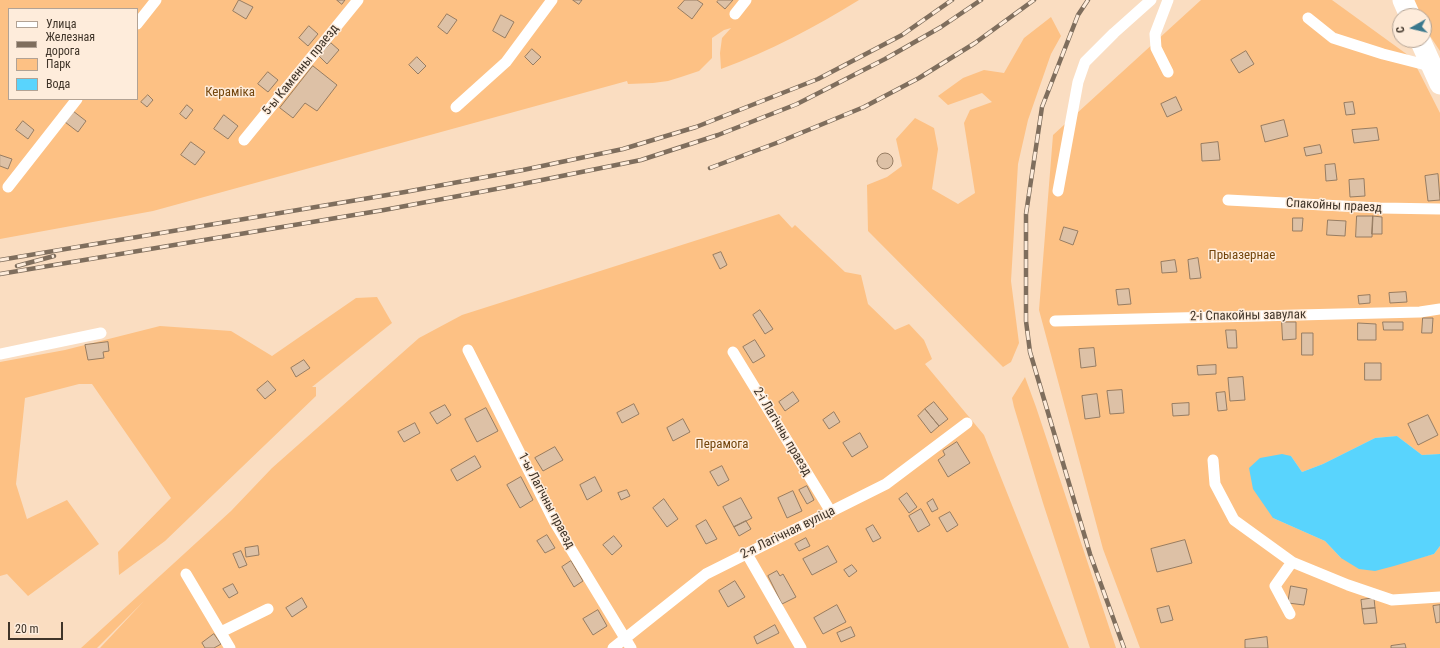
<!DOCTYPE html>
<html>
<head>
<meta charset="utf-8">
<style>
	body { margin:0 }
	#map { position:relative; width:1440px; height:648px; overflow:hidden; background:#faddc1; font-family:"Roboto Condensed",sans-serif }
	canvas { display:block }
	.legend { position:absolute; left:8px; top:8px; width:130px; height:92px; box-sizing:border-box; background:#feecdb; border:1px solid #b2a294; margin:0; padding:5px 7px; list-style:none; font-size:12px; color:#3f3429 }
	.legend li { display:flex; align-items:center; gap:8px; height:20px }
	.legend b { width:20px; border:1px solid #b2a294 }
	.north { position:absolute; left:1392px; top:8px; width:40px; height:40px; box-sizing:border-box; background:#feecdb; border:1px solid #b2a294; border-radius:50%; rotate:262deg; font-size:11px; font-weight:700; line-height:16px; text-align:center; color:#3f3429 }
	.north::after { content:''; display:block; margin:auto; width:14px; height:18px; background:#3a788d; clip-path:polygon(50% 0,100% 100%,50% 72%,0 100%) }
	.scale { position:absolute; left:8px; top:622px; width:55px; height:18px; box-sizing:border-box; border:2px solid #3f3429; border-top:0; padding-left:5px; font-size:12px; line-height:14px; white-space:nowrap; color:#3f3429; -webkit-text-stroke:3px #feecdb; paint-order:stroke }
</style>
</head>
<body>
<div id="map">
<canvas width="1440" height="648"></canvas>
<ul class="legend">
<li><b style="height:5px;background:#fff"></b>Улица</li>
<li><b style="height:5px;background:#7f6e5d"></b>Железная дорога</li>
<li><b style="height:11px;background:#fdc184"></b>Парк</li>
<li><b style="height:11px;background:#59d4fd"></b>Вода</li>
</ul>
<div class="north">С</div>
<div class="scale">20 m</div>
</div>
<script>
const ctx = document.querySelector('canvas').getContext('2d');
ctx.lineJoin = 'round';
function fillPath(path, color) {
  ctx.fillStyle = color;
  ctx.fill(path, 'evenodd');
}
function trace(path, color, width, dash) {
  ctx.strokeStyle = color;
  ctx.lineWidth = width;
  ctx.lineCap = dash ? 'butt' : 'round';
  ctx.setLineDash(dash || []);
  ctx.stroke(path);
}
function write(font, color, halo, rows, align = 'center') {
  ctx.font = font + ' "Roboto Condensed",sans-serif';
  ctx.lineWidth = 3;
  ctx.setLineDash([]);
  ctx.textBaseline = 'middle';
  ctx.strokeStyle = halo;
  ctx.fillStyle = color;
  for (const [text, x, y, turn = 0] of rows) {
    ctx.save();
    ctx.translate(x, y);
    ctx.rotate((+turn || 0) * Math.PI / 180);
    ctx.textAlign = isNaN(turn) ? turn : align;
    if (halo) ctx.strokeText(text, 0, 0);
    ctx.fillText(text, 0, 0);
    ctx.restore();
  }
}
fillPath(new Path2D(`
	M0 0H859C815 27 770 51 721 69L720 53 722 38 731 28 724 30 712 38V58L699 71 681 77 668 81 653 83 628 84 627 81 153 211 0 239ZM9 9H137V99H9Z
	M1201 0H1332L1412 58 1440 113V454L1422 455 1397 436 1375 438 1323 464 1302 472 1291 456 1273 518 1325 541 1341 558 1415 559 1434 554 1440 546V648H1140L1103 549 1039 310 1053 135Z
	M1407 0H1440V51L1424 27V16H1417Z
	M1051 17 1061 36 1051 54 1028 120 1018 164 1011 281 1019 343 1011 362 1003 367 868 231 867 185 887 177 902 166 896 139 915 118 934 128 938 149 932 189 958 204 975 193 964 123 970 110 992 102 982 93 948 105 938 96 963 78 984 70 1004 73 1024 38Z
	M779 214 792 228 795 225 845 272 861 275 868 304 895 330 909 324 924 340 932 359 925 364 984 435 1069 648H100L144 601 97 648H81L231 511 272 468 419 338 462 315Z
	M377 297 392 323 312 387H316V396L165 541 119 575 118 552 171 498 92 384H79L25 398 16 484 27 519 67 500 99 544 28 596 7 574 0 576V362L65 350 160 326 231 331 272 356 356 298Z
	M1025 377 1036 407 1116 648H1090L1043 503 1014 407 1012 398Z`), '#fdc184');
fillPath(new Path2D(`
	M1397 436 1422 455 1440 454V546L1434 554 1394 566 1375 571 1359 569 1341 558 1325 541 1273 518 1253 489 1249 468 1260 458 1282 454 1291 456 1302 472 1323 464 1375 438Z`), '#59d4fd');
const building = new Path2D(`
	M239 0 253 7 246 19 233 11Z
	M337 0H345L342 4Z
	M573 0H582L579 4Z
	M685 0H697L703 4 692 19 678 8Z
	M719 0H733L725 9 717 2Z
	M447 14 457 20 447 34 438 27Z
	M501 15 514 22 505 38 493 31Z
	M309 26 318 34 308 46 299 38Z
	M331 43 339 50 327 64 319 56Z
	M532 49 541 57 533 65 525 57Z
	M1246 51 1254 64 1239 73 1231 60Z
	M417 57 426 66 418 74 409 65Z
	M313 66 337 85 317 111 305 103 293 118 280 108Z
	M268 72 278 80 268 92 258 84Z
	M148 95 153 100 147 107 141 102Z
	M1176 97 1182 110 1167 117 1161 104Z
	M1353 102 1355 114 1346 115 1344 103Z
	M187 105 193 110 186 119 180 114Z
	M73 111 86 121 78 132 65 122Z
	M224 115 238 126 228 139 214 129Z
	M1284 120 1288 136 1265 142 1261 126Z
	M23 121 34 130 28 139 16 130Z
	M1377 128 1379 140 1354 143 1352 130Z
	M191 142 205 152 195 165 181 155Z
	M1218 142 1220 160 1202 161 1201 144Z
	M1320 145 1322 153 1306 156 1304 148Z
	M877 161a8 8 0 1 1 16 0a8 8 0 1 1-16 0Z
	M0 155 12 159 8 169 0 166Z
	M1335 164 1337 180 1326 181 1325 165Z
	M1438 174 1440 200 1428 201 1425 176Z
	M1364 179 1365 196 1350 197 1349 180Z
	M1357 216H1373L1372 237H1356Z
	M1373 216 1382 217V234H1372Z
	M1293 218H1303L1302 231H1293Z
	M1328 220 1346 221 1345 236 1327 235Z
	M1064 227 1078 231 1073 245 1060 240Z
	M721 252 727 265 720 269 713 255Z
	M1198 258 1201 278 1190 279 1188 260Z
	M1175 260 1177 272 1162 273 1161 262Z
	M1129 289 1131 304 1118 305 1116 290Z
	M1406 292 1407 302 1390 303 1389 293Z
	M1370 295V303L1359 304 1358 296Z
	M760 310 773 329 765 334 753 315Z
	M1423 318H1433L1432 333H1422Z
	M1282 322H1296V339L1283 340Z
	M1383 322H1403V330H1384Z
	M1358 323 1376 324V340H1358Z
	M1226 330H1236L1237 348H1228Z
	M1302 333H1313V355H1302Z
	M755 340 765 356 753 363 743 347Z
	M108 342 109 351 103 352 104 358 88 360 85 345Z
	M1094 348 1096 366 1081 368 1079 349Z
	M304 360 310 368 296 377 291 368Z
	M1365 363H1381V380H1365Z
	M1216 365V374L1198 375 1197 366Z
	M1243 377 1245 400 1230 401 1228 378Z
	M268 381 276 390 265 399 257 390Z
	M1122 390 1124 413 1110 414 1107 391Z
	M793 392 799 401 785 411 779 402Z
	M1225 392 1227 410 1218 411 1216 393Z
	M1097 394 1100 417 1085 419 1082 396Z
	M934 402 948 419 939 426 925 409Z
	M1189 403V415L1173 416 1172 404Z
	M634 404 639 414 622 423 617 413Z
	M445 405 451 415 437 424 430 413Z
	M486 408 498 431 477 442 465 419Z
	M925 409 939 426 931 433 918 416Z
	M834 412 840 422 829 429 823 420Z
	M1428 415 1438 435 1418 445 1408 424Z
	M683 419 690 432 673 441 667 428Z
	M415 423 420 433 404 442 398 432Z
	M860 433 868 447 852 457 843 443Z
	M957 442 970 463 948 477 938 460 945 455 943 451Z
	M555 447 563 460 543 471 535 458Z
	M475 456 481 467 457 481 451 470Z
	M722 466 729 480 718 486 710 472Z
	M521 477 533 500 520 508 507 485Z
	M595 477 602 491 587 500 580 485Z
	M807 486 814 500 807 504 799 490Z
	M627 490 630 496 621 500 618 493Z
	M793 491 802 511 787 518 778 498Z
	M907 493 917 507 909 513 899 499Z
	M741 498 752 518 734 527 723 507Z
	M664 499 678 519 667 527 653 508Z
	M933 499 938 509 932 512 927 503Z
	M921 509 930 525 918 532 909 516Z
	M950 512 958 525 947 532 939 518Z
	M706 520 717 539 706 544 696 526Z
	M746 521 751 529 739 536 734 527Z
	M873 525 881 538 873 542 866 529Z
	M547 535 555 548 545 553 537 541Z
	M614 536 622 546 612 555 603 545Z
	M806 538 810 546 799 551 795 544Z
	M1185 540 1192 563 1157 572 1151 549Z
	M258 546 259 555 246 557 245 548Z
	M828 546 837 562 812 575 803 559Z
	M241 551 247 565 239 568 233 554Z
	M571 561 583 581 574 587 562 567Z
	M852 565 857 571 849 577 844 570Z
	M777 571 780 576 783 574 796 597 782 604 768 576Z
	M735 581 745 597 728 607 719 591Z
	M233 584 238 593 229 598 223 589Z
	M1291 586 1307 589 1304 605 1288 603Z
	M302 598 307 607 292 617 286 608Z
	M1374 598 1375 608 1362 609 1361 600Z
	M837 605 846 622 823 634 814 618Z
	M1440 605V622L1436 623 1433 606Z
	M1169 606 1173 620 1161 623 1157 609Z
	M1375 608 1377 623 1364 624 1362 609Z
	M598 610 607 626 593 635 583 619Z
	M775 625 779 633 757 644 754 637Z
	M851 627 855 636 841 642 837 633Z
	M214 634 221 644 214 648H205L202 643Z
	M1267 637 1268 648H1245V640Z
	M1405 644 1406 648H1391V646Z`);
fillPath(building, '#ddc1a6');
trace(building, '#977d63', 1);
trace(new Path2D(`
	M735 14 746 0
	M1308 18 1333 38 1383 54 1434 67
	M137 24 156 0
	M1168 72 1156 48 1155 34 1168 0
	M456 107 506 62 552 0
	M244 140 358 0
	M8 187 77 99
	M1058 191 1078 82 1085 62 1114 33 1151 0
	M1228 200 1380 208 1440 209
	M1055 321 1420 312 1440 309
	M468 350 555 523 631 648
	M733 352 831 512
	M0 354 101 333
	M1213 460 1215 484 1234 520 1292 562 1348 585 1392 600 1440 597
	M747 554 801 648
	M186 574 230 648
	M1290 614 1275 586 1292 562
	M221 632 268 609
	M613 648 706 574 886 484 967 423`), '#fff', 11);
trace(new Path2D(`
	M1403 0 1410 16
	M1420 40 1440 84`), '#fff', 21);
const rail = new Path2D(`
	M1088 0 1078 15 1042 107 1026 214V321L1030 352 1090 554 1124 648
	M710 168 779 142 864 107 919 78 975 43 1034 0
	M0 260 405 192 523 170 623 149 696 127 818 79 902 35 952 0
	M17 266 54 256
	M0 274 384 210 512 186 641 160 718 135 797 104 885 59 941 27 981 0`);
trace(rail, '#7f6e5d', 4.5);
trace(rail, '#feecdb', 3, [9]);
write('13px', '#3f3429', '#feecdb', [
	["5-ы Каменны праезд",301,70,-51],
	["Спакойны праезд",1334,206,3],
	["2-і Спакойны завулак",1248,316,-1],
	["2-і Лагічны праезд",782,432,59],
	["1-ы Лагічны праезд",546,501,62],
	["2-я Лагічная вуліца",788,533,-26]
]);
write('13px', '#74460d', '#feecdb', [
	["Кераміка",230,93],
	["Прыазернае",1242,256],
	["Перамога",722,445]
]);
</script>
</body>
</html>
